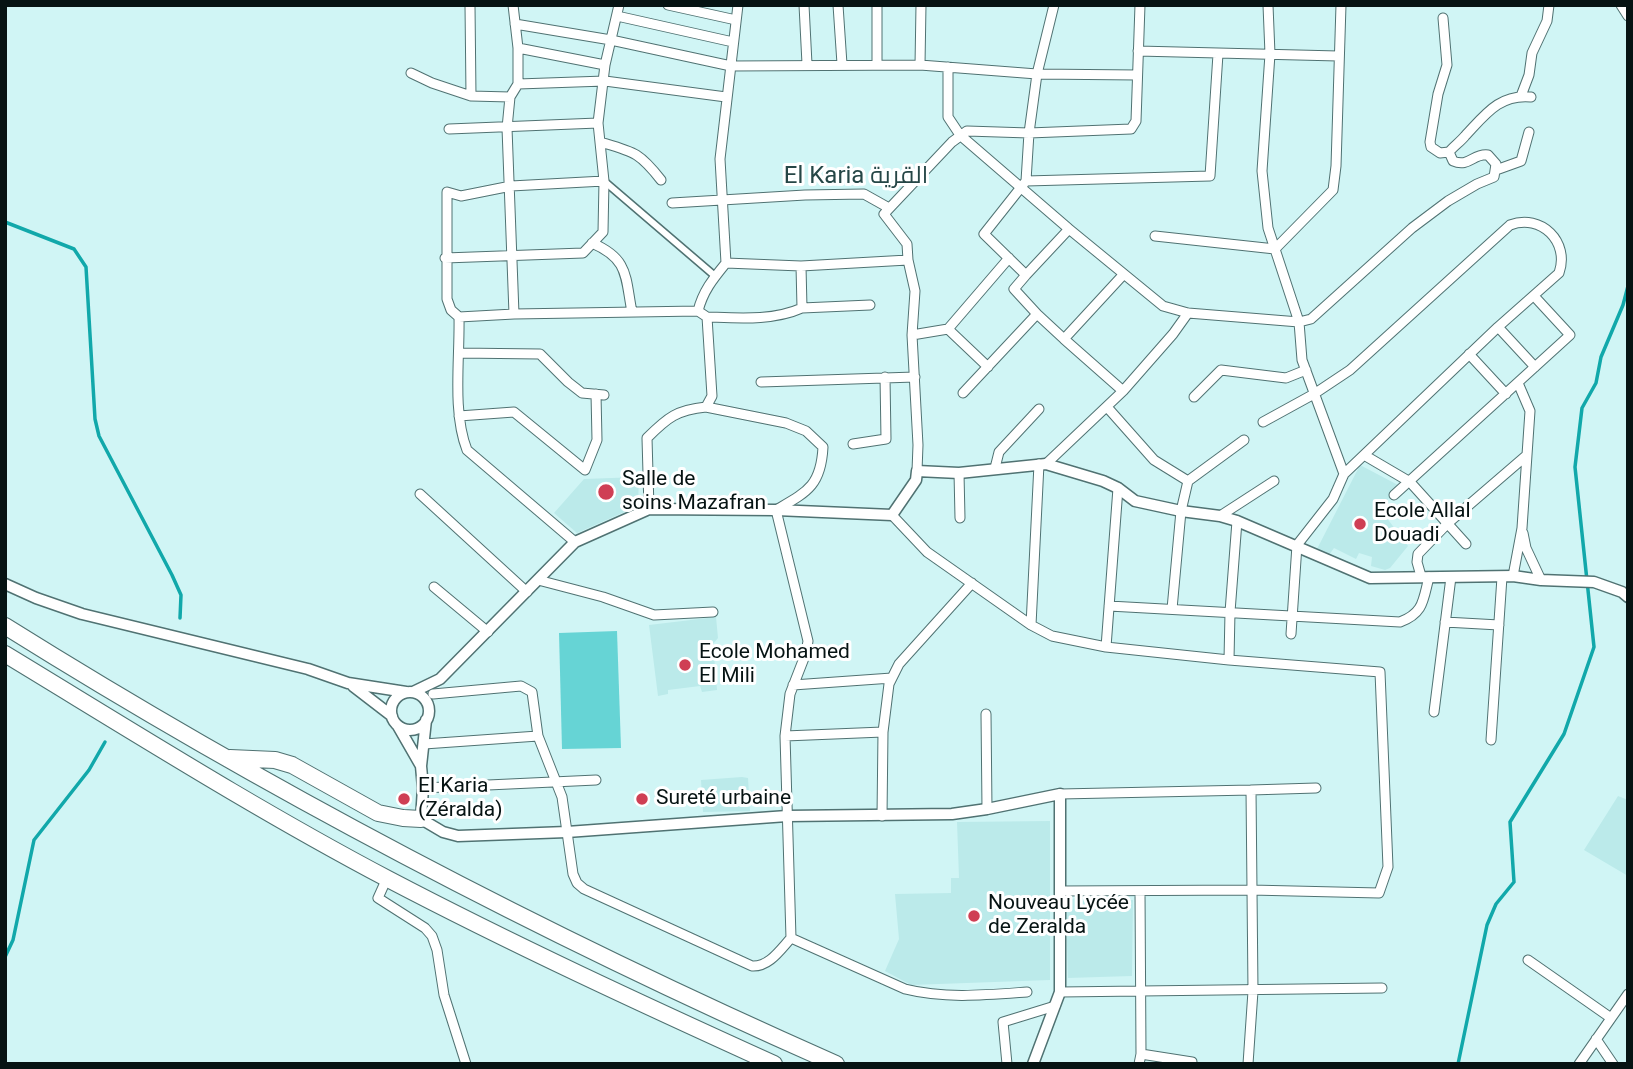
<!DOCTYPE html>
<html>
<head>
<meta charset="utf-8">
<style>
	body { margin:0 }
	#map { position:relative; width:1633px; height:1069px; overflow:hidden; background:#d0f5f5; font-family:Roboto,sans-serif }
	canvas { display:block }
	.frame { position:absolute; inset:0; border:7px solid #061313; pointer-events:none }
</style>
</head>
<body>
<div id="map">
<canvas width="1633" height="1069"></canvas>
<div class="frame"></div>
</div>
<script>
const ctx = document.querySelector('canvas').getContext('2d');
ctx.lineJoin = 'round';
function fillPath(path, color) {
  ctx.fillStyle = color;
  ctx.fill(path, 'evenodd');
}
function trace(path, color, width, dash) {
  ctx.strokeStyle = color;
  ctx.lineWidth = width;
  ctx.lineCap = dash ? 'butt' : 'round';
  ctx.setLineDash(dash || []);
  ctx.stroke(path);
}
function write(font, color, halo, rows, align = 'center') {
  ctx.font = font + ' Roboto,Cairo,sans-serif';
  ctx.lineWidth = 6;
  ctx.setLineDash([]);
  ctx.textBaseline = 'middle';
  ctx.strokeStyle = halo;
  ctx.fillStyle = color;
  for (const [text, x, y, turn = 0] of rows) {
    ctx.save();
    ctx.translate(x, y);
    ctx.rotate((+turn || 0) * Math.PI / 180);
    ctx.textAlign = isNaN(turn) ? turn : align;
    if (halo) ctx.strokeText(text, 0, 0);
    ctx.fillText(text, 0, 0);
    ctx.restore();
  }
}
fillPath(new Path2D(`
	M1360 465 1398 485 1386 502 1383 513 1408 546 1390 568 1385 570 1371 566 1372 557 1359 553 1356 559 1334 548 1329 555 1317 549Z
	M639 477 638 506 577 533 554 513 584 479Z
	M716 617 718 638 713 644 717 690 702 692 700 686 668 690V694L658 696 649 625Z
	M742 777 748 778 750 811 703 812 701 780Z
	M1618 796 1628 800V876L1584 850Z
	M1050 821V980L911 985 885 971 899 939 895 894 951 893V878H959L957 822Z
	M1075 898 1133 900 1132 976 1068 978 1066 905 1070 900Z`), '#bbeaea');
fillPath(new Path2D(`
	M617 631 621 748 562 749 559 633Z`), '#66d4d5');
trace(new Path2D(`
	M5 222 74 249 86 267 95 419 99 436 172 575 181 595 180 618
	M5 957 13 940 34 840 89 770 105 742
	M1458 1064 1487 925 1496 904 1514 882 1510 822 1564 734 1594 647 1575 467 1582 408 1596 383 1601 357 1623 305 1628 286`), '#11a8aa', 3.5);
const pedestrian = new Path2D(`
	M604 181 715 276`);
const minor = new Path2D(`
	M470 5 471 96 510 97
	M513 5 518 48V84L510 97 507 128 514 314 698 311
	M668 5 736 20
	M804 5 807 64
	M838 5 842 64
	M1054 5 1037 74 1137 75
	M1268 5 1270 54 1262 171 1268 228 1299 322 1302 360 1344 474 1333 499 1297 545 1291 634
	M1621 5 1628 16
	M617 16 733 42
	M1443 18 1447 65 1438 94 1430 142 1431 147 1440 153 1449 152
	M515 24 611 40 731 66 920 65 1037 74 1029 133 1026 181 984 234 1026 275 1069 229
	M518 48 605 65
	M1138 51 1338 56
	M877 64V5
	M920 65 921 5
	M948 67V117L960 135 1069 229 1163 306 1188 313 1299 322 1311 319 1412 228 1448 201 1477 184 1494 177 1496 164 1488 155C1473 153 1469 168 1453 161L1449 152C1454 146 1460 142 1465 136 1485 115 1499 94 1531 97
	M411 73 432 83 471 96
	M518 84 605 81 726 97
	M1521 96 1529 75 1532 53 1547 21 1549 5
	M449 129 598 123
	M600 142C634 152 639 152 661 180
	M1496 170 1521 161 1529 132
	M1026 181 1210 176 1218 54
	M672 203 805 195 864 194 889 208
	M1155 236 1275 249 1333 190 1336 166 1341 5
	M592 243C629 259 625 276 632 312
	M445 258 583 253 603 232 604 181 598 123 605 65 619 5
	M726 263 801 266 908 260
	M801 266 802 308 870 305
	M1026 275 1014 289 1037 314 1064 339
	M514 314 459 317C460 358 452 412 467 450L575 542
	M459 317 451 310 447 299V192L461 196 511 186 604 181
	M707 317C738 318 773 321 802 308
	M1498 327 1535 367
	M948 329 1009 258
	M912 335 948 329 988 367
	M459 353 540 354 568 382 582 393 604 395
	M1469 354 1506 394
	M761 382 915 377
	M1123 391 1064 339 1123 275
	M963 393 1037 314
	M1194 397 1221 370 1286 378 1306 370
	M706 407 786 423 806 431 823 447C821 486 807 492 776 510L808 641 806 653 790 694 785 736 883 732
	M1107 407 1154 460 1188 481 1181 511 1172 609
	M459 416 514 412 585 470 597 440 596 394
	M1263 422 1314 394 1350 370 1510 225C1541 213 1570 242 1559 273L1498 327 1344 474
	M853 444 886 439 885 377
	M1364 455 1410 482 1466 544
	M1046 464 1123 391 1173 334 1188 313
	M995 468 999 452 1039 409
	M917 471 918 445 912 335 915 291 908 260 907 244 884 214 952 142 967 131 1029 133 1131 129 1136 121 1140 5
	M959 473 960 518
	M1188 481 1244 440
	M420 494 527 592
	M1394 495 1570 335 1534 296
	M649 509 647 438C668 417 677 410 706 407L712 396 707 317 698 311C703 291 713 279 726 263L720 159 738 5
	M892 515 927 552 1031 625 1052 636 1106 647 1229 660 1380 672 1388 867 1379 893 1251 890 1060 891
	M1220 516 1274 481
	M1523 533 1526 548 1541 580
	M1421 576 1417 562 1418 554 1448 523 1527 455
	M1513 576 1522 528 1530 411 1518 383
	M538 580 603 597 654 615 713 612
	M434 587 488 632
	M1109 606 1400 622C1424 613 1423 600 1429 577
	M1445 622 1499 625
	M1031 625 1039 464
	M1106 647 1118 488
	M1229 660 1230 612 1237 521
	M793 685 892 678
	M433 694 521 686 532 692 538 736 562 797 573 874 577 883 584 889 752 966C769 967 780 950 791 938L905 989C945 999 986 995 1027 992
	M1434 712 1451 577
	M986 714 987 809
	M785 736 791 938
	M1491 740 1502 577
	M424 744 538 736
	M423 788 596 780
	M1251 790 1316 788
	M1060 794 1251 790 1253 991 1248 1064
	M882 816 883 732 889 684 899 664 972 583
	M387 878 378 898 425 928 432 936 437 950 444 995 466 1064
	M1140 891 1141 1054
	M1528 960 1611 1018
	M1060 992 1382 988
	M1596 1039 1613 1064
	M1007 1064 1003 1022 1055 1006
	M1139 1064 1141 1054 1192 1062V1064
	M1579 1064 1628 994`);
const tertiary = new Path2D(`
	M5 584 36 598 82 614 308 669 348 683 406 692
	M353 686 392 716
	M413 692 440 679 575 542 649 509 776 510 892 515 916 480 917 471 959 473 1046 464 1103 481 1118 488 1135 501 1181 511 1220 516 1237 521 1370 578 1513 576 1541 580 1594 582 1622 592 1628 597
	M391 711a19 19 0 1 1 38 0a19 19 0 1 1-38 0Z
	M426 720 421 766 423 788 421 819 443 832 458 836 567 832 787 816 952 814 987 809 1060 794V992L1033 1064
	M398 726 421 766`);
const motorway = new Path2D(`
	M5 626C272 793 548 937 836 1064
	M5 654C132 731 257 810 388 879 514 945 644 1005 774 1064
	M230 758 275 760 292 765 378 813 403 818 421 819`);
trace(pedestrian, '#507272', 9);
trace(minor, '#507272', 11);
trace(tertiary, '#507272', 13);
trace(motorway, '#507272', 18);
trace(pedestrian, '#fff', 6);
trace(minor, '#fff', 9);
trace(tertiary, '#fff', 10);
trace(motorway, '#fff', 16);
for (const [x, y, r, color] of [
	[606,492,9,"#cf3f54"],
	[1360,524,7,"#cf3f54"],
	[685,665,7,"#cf3f54"],
	[404,799,7,"#cf3f54"],
	[642,799,7,"#cf3f54"],
	[974,916,7,"#cf3f54"]
]) {
  const dot = new Path2D();
  dot.arc(x, y, r, 0, 2 * Math.PI);
  ctx.fillStyle = color;
  ctx.fill(dot);
  trace(dot, '#fff', 2.5);
}
write('21px', '#061313', '#fff', [
	["Salle de",622,480],
	["soins Mazafran",622,504],
	["Ecole Allal",1374,512],
	["Douadi",1374,536],
	["Ecole Mohamed",699,653],
	["El Mili",699,677],
	["El Karia",418,787],
	["(Zéralda)",418,811],
	["Sureté urbaine",656,799],
	["Nouveau Lycée",988,904],
	["de Zeralda",988,928]
], 'left');
write('24px', '#254646', '#fff', [
	["El Karia القرية",856,177]
]);
</script>
</body>
</html>
